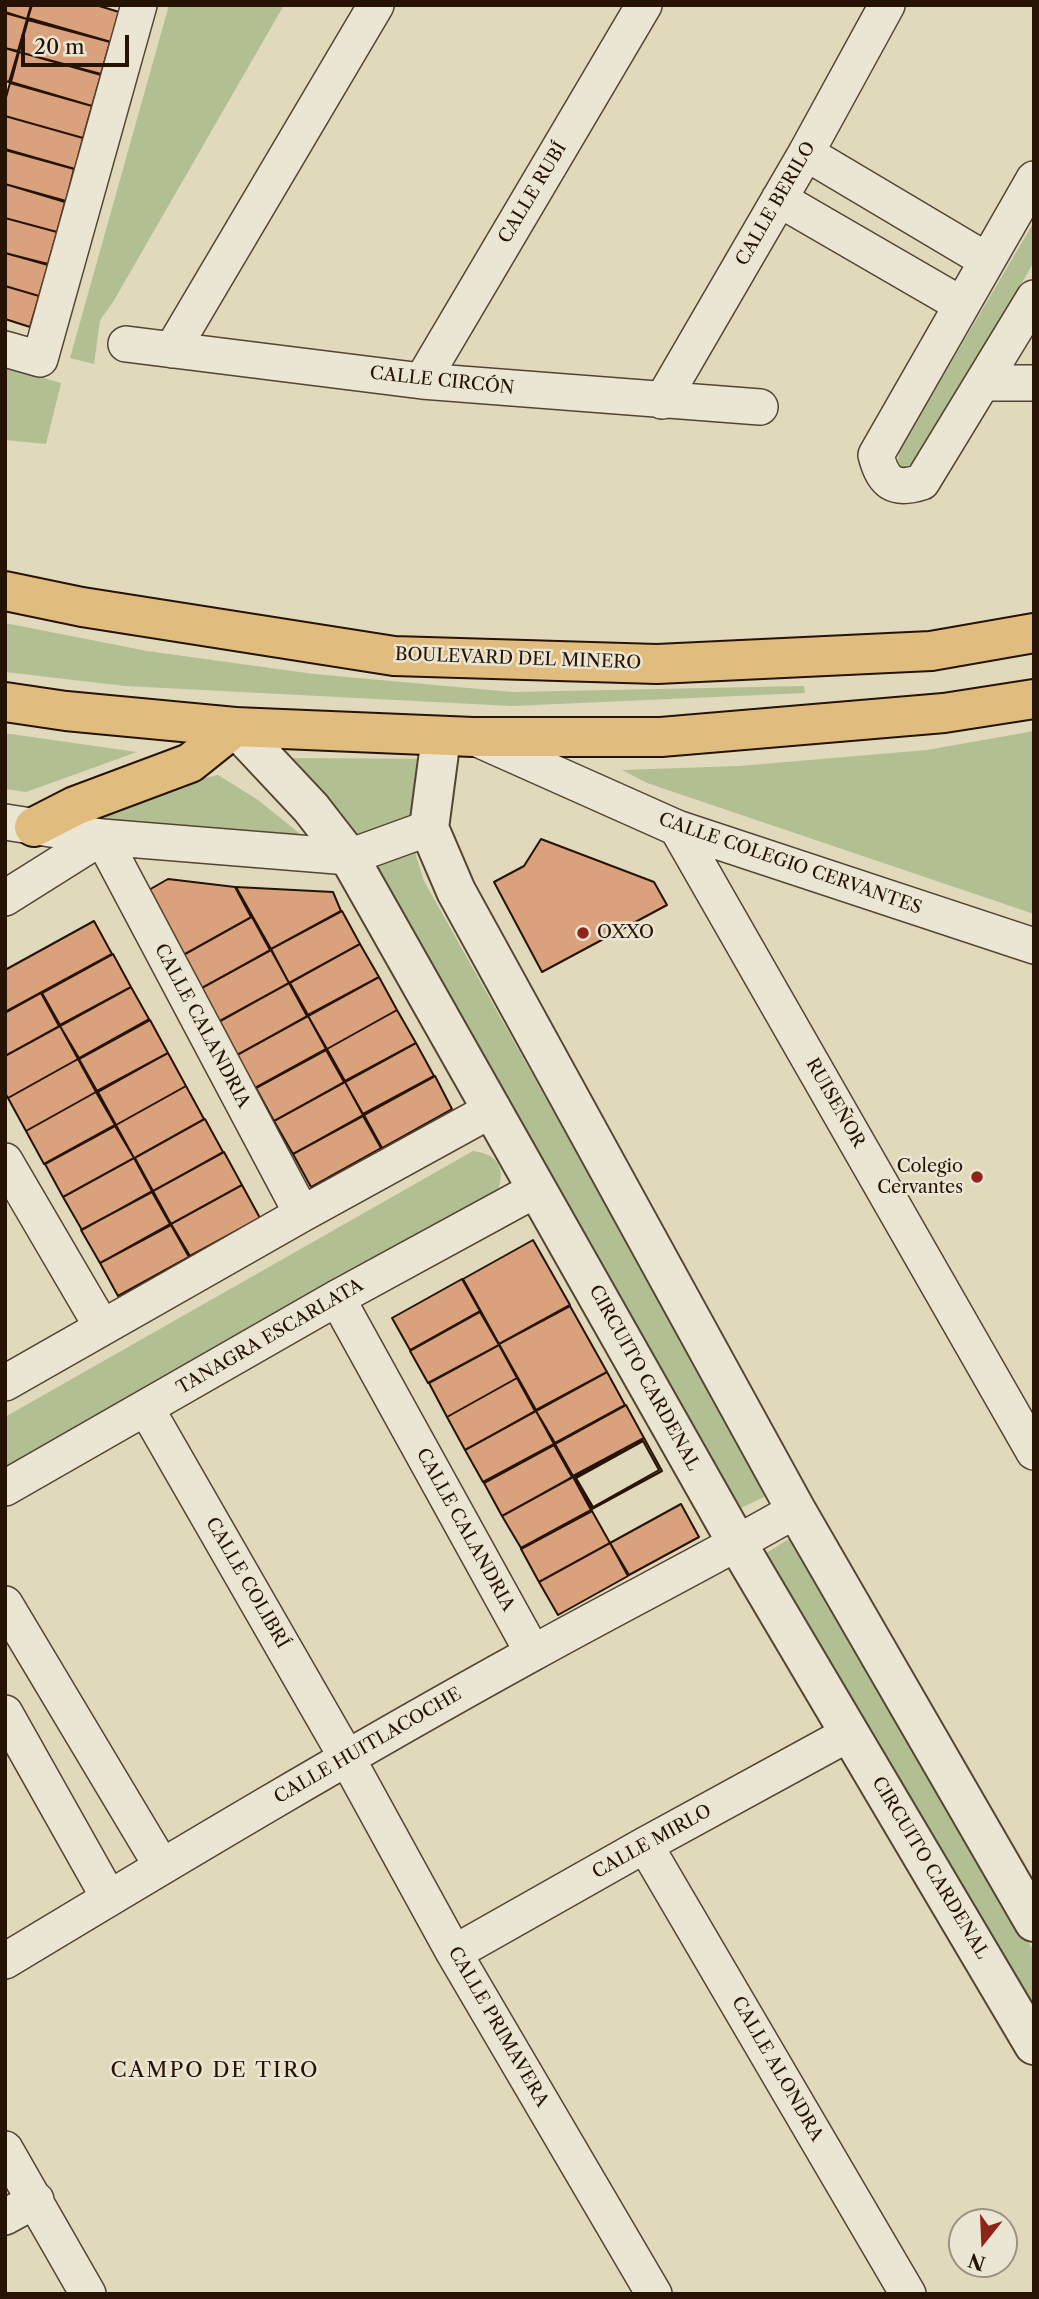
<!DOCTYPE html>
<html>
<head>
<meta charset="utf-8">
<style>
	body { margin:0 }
	#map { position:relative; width:1039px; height:2299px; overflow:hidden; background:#e0d9bc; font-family:"Libre Caslon Text",serif }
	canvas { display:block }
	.frame { position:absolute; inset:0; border:7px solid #261304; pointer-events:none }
	.north { position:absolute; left:948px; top:2208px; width:70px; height:70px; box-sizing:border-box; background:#ebe6d3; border:2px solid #9c9280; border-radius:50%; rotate:198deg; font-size:19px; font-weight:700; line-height:28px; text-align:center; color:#261304 }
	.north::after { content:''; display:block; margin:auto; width:24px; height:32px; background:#8f2418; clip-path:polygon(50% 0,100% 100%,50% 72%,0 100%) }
	.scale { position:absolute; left:21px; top:35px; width:108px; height:32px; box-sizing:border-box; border:4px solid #261304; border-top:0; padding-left:9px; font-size:21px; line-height:24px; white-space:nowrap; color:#261304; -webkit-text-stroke:5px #ebe6d3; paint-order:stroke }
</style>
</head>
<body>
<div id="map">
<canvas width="1039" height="2299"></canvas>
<div class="frame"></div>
<div class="north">N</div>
<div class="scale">20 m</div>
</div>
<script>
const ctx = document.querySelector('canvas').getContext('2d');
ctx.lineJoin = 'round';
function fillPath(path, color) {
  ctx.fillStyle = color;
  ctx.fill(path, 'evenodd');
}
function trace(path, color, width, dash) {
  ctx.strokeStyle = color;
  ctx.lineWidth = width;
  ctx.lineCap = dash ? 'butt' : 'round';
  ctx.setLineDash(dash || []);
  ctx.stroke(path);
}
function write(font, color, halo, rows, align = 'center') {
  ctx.font = font + ' "Libre Caslon Text",serif';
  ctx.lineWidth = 5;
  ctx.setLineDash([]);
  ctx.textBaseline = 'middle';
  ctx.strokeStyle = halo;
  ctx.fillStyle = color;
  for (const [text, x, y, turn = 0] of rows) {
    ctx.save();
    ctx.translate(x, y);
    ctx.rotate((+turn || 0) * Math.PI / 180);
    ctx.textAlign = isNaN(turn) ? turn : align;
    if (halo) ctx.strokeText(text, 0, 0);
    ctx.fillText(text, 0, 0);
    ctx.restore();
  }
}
fillPath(new Path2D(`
	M169 5H284L113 302 100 320 94 364 70 358Z
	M1034 222V262L919 459 911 467 904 469 900 466 898 460 900 449Z
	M5 367 61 383 46 444 5 440Z
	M5 623 147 651 314 674 512 692 804 686 805 693 512 706 125 686 5 672Z
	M1034 731V914L647 783 622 770 739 766 927 750Z
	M5 734H11L137 752 26 792 5 789Z
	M281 758 454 759 418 826 416 856 424 881 768 1495 739 1509 380 870 340 811 309 780Z
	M218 775 258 800 299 833 292 837 96 819 89 810 165 787Z
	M473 1151C499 1154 507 1170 496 1194L5 1472V1417Z
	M794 1536 1034 1952V2018L766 1553Z`), '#b1bf92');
const building = new Path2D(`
	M5 5H31L27 19 5 12Z
	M32 5H96L119 12 111 42 28 18Z
	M5 13 27 19 18 51 5 48Z
	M28 20 110 42 101 74 19 52Z
	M5 48 18 52 9 82 5 81Z
	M19 52 101 75 92 106 11 82Z
	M10 83 92 106 83 138 5 116V101Z
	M5 116 83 138 75 169 5 149Z
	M5 150 74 169 66 201 5 184Z
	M5 184 65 202 57 232 5 218Z
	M5 218 57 232 48 264 5 253Z
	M5 253 48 265 39 296 5 286Z
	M5 286 39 296 30 327 5 319Z
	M541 839 654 882 667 905 542 972 494 882 524 866Z
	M168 879 235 887 251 917 181 956 147 891Z
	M236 887 333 892 341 911 271 949Z
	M342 911 360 944 289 983 271 949Z
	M252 917 270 950 200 989 182 956Z
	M94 921 112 954 5 1012V970Z
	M360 944 379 977 308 1015 290 983Z
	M271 950 289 983 219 1022 200 989Z
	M113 954 131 987 60 1025 42 993Z
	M379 977 397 1010 327 1049 308 1016Z
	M289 983 307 1016 237 1055 218 1022Z
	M131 987 149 1019 79 1058 60 1026Z
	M41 993 59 1026 5 1056V1013Z
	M397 1010 416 1043 345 1081 327 1049Z
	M308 1016 326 1049 255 1088 237 1055Z
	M150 1020 168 1053 97 1091 79 1059Z
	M60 1026 78 1059 8 1098 5 1093V1056Z
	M416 1043 434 1076 363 1114 345 1082Z
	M326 1050 344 1082 274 1121 256 1088Z
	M168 1053 186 1086 116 1125 98 1092Z
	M78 1059 96 1092 26 1131 8 1098Z
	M435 1076 452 1109 382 1148 364 1115Z
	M345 1082 363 1115 293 1154 274 1121Z
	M186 1086 204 1119 134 1158 116 1125Z
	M96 1092 115 1125 44 1164 26 1131Z
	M363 1116 381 1148 311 1187 293 1154Z
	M205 1119 223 1152 153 1191 135 1158Z
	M115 1126 134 1158 63 1197 45 1164Z
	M224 1152 242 1185 171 1224 153 1191Z
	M134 1158 152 1191 82 1230 63 1197Z
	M242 1185 260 1218 190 1256 171 1224Z
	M152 1192 170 1224 100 1263 81 1230Z
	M171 1225 189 1257 118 1296 100 1263Z
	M533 1240 570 1305 499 1344 463 1279Z
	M462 1279 480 1311 410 1350 392 1318Z
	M570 1306 607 1372 536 1410 499 1344Z
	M480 1312 499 1345 428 1383 410 1351Z
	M499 1345 517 1378 447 1417 429 1383Z
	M607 1372 625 1405 555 1443 536 1411Z
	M517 1378 535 1411 465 1450 447 1417Z
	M626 1405 644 1438 573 1476 555 1444Z
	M536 1411 554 1444 483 1482 465 1450Z
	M644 1438 662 1471 592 1509 574 1477ZM643 1441 659 1470 593 1507 576 1478Z
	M554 1445 572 1477 502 1516 484 1483Z
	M573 1477 591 1510 521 1548 502 1516Z
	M681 1504 699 1537 629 1575 610 1543Z
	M592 1511 610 1543 539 1582 521 1549Z
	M610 1543 628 1576 558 1615 539 1582Z`);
fillPath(building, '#d9a27c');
trace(building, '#261304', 2);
const minor = new Path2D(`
	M806 153 986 260
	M1034 179 876 455C883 483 894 491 922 482L1034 298
	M779 199 962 305
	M126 344 422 381 760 407
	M5 349 40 359 139 5
	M172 350 376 5
	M422 381 644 5
	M983 383H1034
	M662 401 806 153 887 5
	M473 737 677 828 1034 946
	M5 822 102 837 349 857 429 828
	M677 828 1034 1452
	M5 898 102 837 302 1214
	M5 1161 102 1327
	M337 1298 533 1653
	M5 1383 302 1214 493 1109
	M146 1408 347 1758 454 1953 654 2294
	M5 1488 337 1298 537 1189
	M5 1604 161 1865
	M5 1713 109 1898
	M645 1845 908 2294
	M454 1953 645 1845 850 1733
	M5 1961C179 1856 353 1752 531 1654 619 1605 709 1560 796 1510
	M5 2149 88 2294
	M5 2217 36 2200`);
const tertiary = new Path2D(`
	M235 727 311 808 349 857 737 1543 1034 2045
	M441 737 429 828 456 891 796 1510 1034 1922`);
const primary = new Path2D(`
	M5 591 82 607 394 656 657 664 931 651 1034 633
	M5 702 66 711 235 727 473 737H661L944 713 1034 699
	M34 827 75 806 190 763 235 727`);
trace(minor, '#544432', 38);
trace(tertiary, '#544432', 42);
trace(primary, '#261304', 42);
trace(minor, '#ebe6d3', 35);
trace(tertiary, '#ebe6d3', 38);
trace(primary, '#e0bc7e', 38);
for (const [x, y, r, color] of [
	[583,933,7,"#8f2418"],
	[977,1177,7,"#8f2418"]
]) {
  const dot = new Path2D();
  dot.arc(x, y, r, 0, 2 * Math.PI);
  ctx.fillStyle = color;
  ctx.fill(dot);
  trace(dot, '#ebe6d3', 2.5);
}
write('18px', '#261304', '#ebe6d3', [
	["CALLE RUBÍ",533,193,-59],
	["CALLE BERILO",776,204,-60],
	["CALLE CIRCÓN",442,381,6],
	["BOULEVARD DEL MINERO",518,659,2],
	["CALLE COLEGIO CERVANTES",790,864,19],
	["CALLE CALANDRIA",202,1026,62],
	["RUISEÑOR",835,1103,60],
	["TANAGRA ESCARLATA",270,1337,-30],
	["CIRCUITO CARDENAL",644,1378,61],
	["CALLE CALANDRIA",465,1530,61],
	["CALLE COLIBRÍ",247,1583,60],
	["CALLE HUITLACOCHE",368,1746,-30],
	["CALLE MIRLO",652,1842,-29],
	["CIRCUITO CARDENAL",930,1868,59],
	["CALLE PRIMAVERA",498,2027,60],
	["CALLE ALONDRA",777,2069,60]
]);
write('18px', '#261304', '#ebe6d3', [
	["OXXO",597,933],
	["Colegio",963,1167,"right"],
	["Cervantes",963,1188,"right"]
], 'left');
ctx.letterSpacing = '2px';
write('21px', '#261304', '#ebe6d3', [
	["CAMPO DE TIRO",215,2071]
]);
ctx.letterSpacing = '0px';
</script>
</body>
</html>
